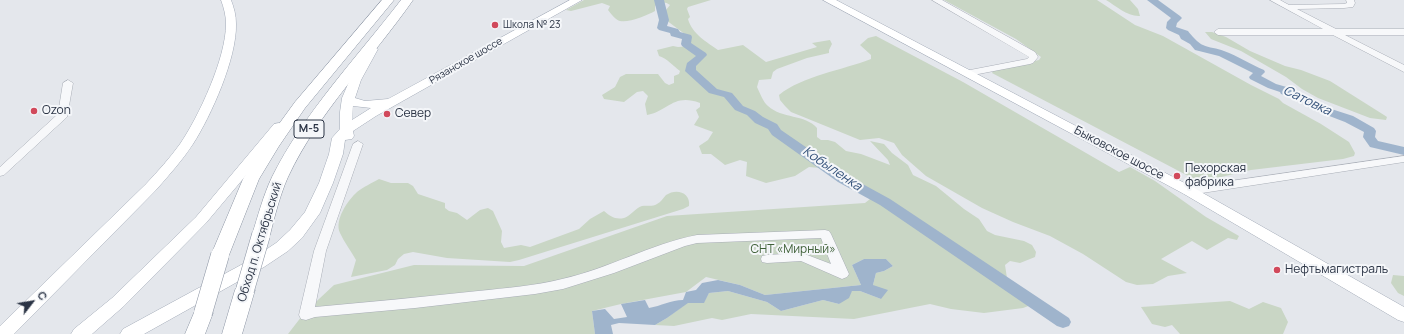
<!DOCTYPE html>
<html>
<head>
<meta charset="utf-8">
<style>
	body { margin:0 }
	#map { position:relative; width:1404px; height:334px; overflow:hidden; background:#e4e7ec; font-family:Manrope,sans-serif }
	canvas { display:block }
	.north { position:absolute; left:12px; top:282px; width:40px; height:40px; -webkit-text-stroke:3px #f4f6f9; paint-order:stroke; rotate:59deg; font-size:11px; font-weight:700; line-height:16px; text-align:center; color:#2b3445 }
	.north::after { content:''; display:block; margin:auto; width:14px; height:18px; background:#2b3445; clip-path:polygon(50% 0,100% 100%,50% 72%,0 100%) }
</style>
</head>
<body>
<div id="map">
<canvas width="1404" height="334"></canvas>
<div class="north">С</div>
</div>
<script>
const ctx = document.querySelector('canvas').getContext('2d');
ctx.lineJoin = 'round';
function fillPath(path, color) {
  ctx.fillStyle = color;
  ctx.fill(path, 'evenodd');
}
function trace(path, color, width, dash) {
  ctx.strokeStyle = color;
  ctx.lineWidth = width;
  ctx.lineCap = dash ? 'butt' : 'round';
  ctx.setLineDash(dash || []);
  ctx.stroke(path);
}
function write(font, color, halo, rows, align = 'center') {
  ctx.font = font + ' Manrope,sans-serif';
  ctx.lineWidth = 4;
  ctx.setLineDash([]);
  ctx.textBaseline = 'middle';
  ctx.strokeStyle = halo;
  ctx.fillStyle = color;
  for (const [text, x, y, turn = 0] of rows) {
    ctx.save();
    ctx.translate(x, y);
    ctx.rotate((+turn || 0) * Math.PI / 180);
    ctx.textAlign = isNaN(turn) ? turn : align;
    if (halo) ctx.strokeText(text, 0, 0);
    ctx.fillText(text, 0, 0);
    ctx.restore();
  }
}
fillPath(new Path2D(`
	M584 0H711L688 7 687 9 690 17 688 19C692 34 707 42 718 50L743 45 766 62 817 47 812 43 830 40 832 44 829 50V53L807 58 777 69 773 72 771 79 759 80 757 87C760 93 763 102 768 106 782 119 805 114 817 128V137L821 140H828L835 142 846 151 861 154 890 165 888 160 870 141 884 144 892 153 908 165 913 175 936 186 947 195 964 209 979 219 987 231 995 235 1024 241 1032 245 1036 252 1035 257 1020 263 1010 261 1005 265 1007 278 1031 305 1023 308 984 313 951 309 930 304 854 319 751 314 722 320 712 318 674 326 655 325 667 318 688 302H704L709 293 728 291 767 302 781 311 823 300 839 304 852 291H860L881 299 873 285 876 273 884 271 893 266 886 259H864L852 265 861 285 765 295 740 285 706 277 686 292 621 304 592 311 595 334H288L305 312 334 285 414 265 524 266 667 216 865 203 870 199 869 190 832 169 809 167 795 176 766 183 746 176 747 162 740 160 725 165 711 154H702L699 146 708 140 713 132 694 125 699 117 696 110 700 107V103C673 93 669 111 647 115L645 104 648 96 643 91 637 92 624 102 604 99 602 95 615 87 620 77 626 74H658L665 83 669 85 674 83V76L679 74 680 71C672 65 668 59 659 56L657 50 673 46 678 47 691 46 690 38 666 20V10L670 5C665 1 660 2 655 6V11C648 15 629 23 620 21 616 20 611 14 608 10L610 6 602 3 571 11 566 10Z
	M944 0H1097L1135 25 1163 36 1251 85 1279 99 1283 103 1321 124 1349 142 1355 153 1354 156 1343 159 1251 170 1217 178 1194 179 992 73 993 71 1039 60 1041 57 1016 39Z
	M1106 0H1130L1138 9 1140 16C1128 17 1116 6 1106 0Z
	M1205 32H1212L1226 37 1250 51 1285 66 1301 70 1330 81 1384 115 1387 117 1386 120 1370 118 1318 98 1302 89 1286 77 1241 51 1211 39Z
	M876 36 963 82 1119 172 1130 167 1155 181 1206 217 1239 236 1237 240 1228 238 1207 250 1192 241 1161 259 1187 273 1168 276 1153 284 1137 285 1126 282 1083 254 1050 236 1013 222 982 208 926 176 902 155 894 143 879 138 860 140 801 116 791 112 785 106 780 100 779 95C802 76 843 70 871 59V55L860 45 868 38Z
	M379 179 391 183H408L413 186 418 194 445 203V208L449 211 457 213 467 220 480 210 488 208 493 211 502 231 501 242 504 248 521 245 530 247 579 229 590 219 604 211C610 216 615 220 624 218 631 216 635 208 642 206 648 205 652 207 657 204 661 202 663 198 666 195 676 188 691 192 689 206L683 209 519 260 510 262 447 258 413 252 404 254 398 259 395 265 387 270 351 277 356 260C351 251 344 242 340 233 334 220 348 200 357 192 363 187 372 183 379 179Z
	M1393 275 1404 276V296L1398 293 1391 283Z
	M1230 301 1249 309 1263 302 1281 308 1288 322 1283 334H1180L1172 325 1165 327 1152 324 1141 307Z`), '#c9d6c5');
fillPath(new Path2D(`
	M864 259H886L893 266 884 271 876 273 873 285 888 290 881 299 860 291H852L849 298 839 304 823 300 781 311 767 302 728 291 709 293 704 303H688L667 318 655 325 619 323 611 325 613 334H595L592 311 605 309 614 319 627 317 621 304 645 300 649 308C661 306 671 300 683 300L686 292 696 290 702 283 718 280 740 285 765 295 861 285 852 265Z`), '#9fb4cc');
fillPath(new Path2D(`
	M654 0H664L669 20 667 26 678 29 680 32 691 35 692 37 691 43 706 53 707 55 696 66V70L717 89 732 93 743 106 755 111 763 117 777 124 781 130 848 176 890 199 1069 318 1071 322 1069 326 1063 328 1057 326 880 205 838 182 772 135 768 129 755 123 747 115 735 110 724 97 709 93 685 71 687 63 696 56 682 46 681 44 682 39 671 36 670 33 659 30 657 28 659 20Z
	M1147 0H1158L1180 16 1182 18 1177 23 1176 27 1188 31C1190 34 1199 44 1203 45 1209 48 1217 48 1224 51 1238 56 1250 64 1264 70L1265 72 1261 76 1276 84 1290 88 1291 90 1304 94 1319 105 1353 116 1374 128 1376 131 1375 137 1378 141 1404 147V155L1370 147 1363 137 1364 132 1345 122 1311 109 1296 98 1281 94 1280 92 1268 88 1250 79 1249 77 1253 73 1219 56 1195 50 1190 44 1181 39 1179 35 1168 30 1166 28 1167 22 1171 18Z`), '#9fb4cc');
const minor = new Path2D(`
	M932 0H942L1035 52 1038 57 1033 63 1030 64 968 76 965 75 963 73 965 71 1027 59 1029 57Z
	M1270 0H1280L1289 5 1344 4 1347 3 1346 0H1354L1355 3 1353 7 1344 8 1297 9 1336 29H1404V35H1345L1404 65V72L1333 35H1218L1214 32 1218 29H1323Z
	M68 80 73 83 67 117 4 175 0 176V167L58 114 63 83Z
	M358 141 363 144 326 251 315 307C369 302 423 297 478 291 506 288 534 286 562 279 608 269 650 244 697 235L825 230 829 231 831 234 849 274 847 277 842 279 801 261 767 263 762 262 761 259 762 256 767 255 802 253 831 264 821 238 697 243 685 246 614 273 563 289 535 294 415 308 315 317 306 320 301 319 299 315 314 251 353 144Z
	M1404 156V162L1189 195 1185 193 1183 191 1185 189 1189 187Z`);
const major = new Path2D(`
	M221 0H231C234 8 236 15 236 24 237 58 211 116 193 144 182 161 169 175 156 190L14 334H0V326L146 184C158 171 170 158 180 144 199 116 226 58 226 24 226 16 224 8 221 0Z
	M570 0H582L376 116 353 131 354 136 352 139 345 140 343 154 333 183 320 213 302 238 288 251 264 267 144 334H120L123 329 252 259 276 243 290 230 305 212 319 183 329 154 332 138 340 129V112L342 98 354 70 368 47 372 46 378 49 361 80 355 98 365 101 388 99ZM353 106 371 108 352 120Z
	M823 0H836L1194 188 1404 307V322L1398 320 1184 194Z
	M279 123 284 124 286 127 284 130 206 223 124 306 92 334H71L74 329 112 298 196 217 274 124Z`);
const highway = new Path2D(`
	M382 0H394L305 108 279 146 259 179 229 255 227 259 220 261 213 259 211 255 243 179 263 146 295 102Z
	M401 0H413C372 59 319 111 288 177 280 195 275 215 270 235L267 239 261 241 255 239 252 235C258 216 263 196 272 177 303 114 358 56 401 0Z
	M245 283 252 285 255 290 242 334H222L235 290 238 285Z
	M203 306 210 308 213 313 205 334H185L196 308Z`);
trace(minor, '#a9aeb7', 1);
trace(major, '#a3abb8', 1);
trace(highway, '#8b94a3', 1);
fillPath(minor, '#f7f8fa');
fillPath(major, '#fff');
fillPath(highway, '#fff');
const highwayBridge = new Path2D(`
	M245 290 261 235
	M203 313 220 255`);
trace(highwayBridge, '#8b94a3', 19, []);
trace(highwayBridge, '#fff', 18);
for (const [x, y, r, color] of [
	[495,25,4,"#d1495b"],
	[34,111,4,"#d1495b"],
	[387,114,4,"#d1495b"],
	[1177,176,4,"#d1495b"],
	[1277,270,4,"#d1495b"]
]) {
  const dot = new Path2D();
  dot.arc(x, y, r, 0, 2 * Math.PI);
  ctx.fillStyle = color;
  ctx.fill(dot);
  trace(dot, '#f4f6f9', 1.5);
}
write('10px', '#2b3445', '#f4f6f9', [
	["Школа № 23",503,25]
], 'left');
write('10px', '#2b3445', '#f4f6f9', [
	["Рязанское шоссе",466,61,-30]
]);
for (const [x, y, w] of [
	[309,129,30]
]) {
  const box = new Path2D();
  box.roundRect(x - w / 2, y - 9, w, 18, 3);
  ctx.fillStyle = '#f4f6f9';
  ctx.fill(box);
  trace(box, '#2b3445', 1);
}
write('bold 11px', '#2b3445', null, [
	["М-5",309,129]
]);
write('12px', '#2b3445', '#f4f6f9', [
	["Ozon",42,111],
	["Север",395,114],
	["Пехорская",1185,169],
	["фабрика",1185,183],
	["Нефтьмагистраль",1285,270]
], 'left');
write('12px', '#2b3445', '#f4f6f9', [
	["Быковское шоссе",1119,153,28],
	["Обход п. Октябрьский",260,242,-73]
]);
write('12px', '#3f6138', '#f4f6f9', [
	["СНТ «Мирный»",793,250]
]);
write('italic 13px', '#34527a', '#f4f6f9', [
	["Сатовка",1307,101,26],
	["Кобыленка",832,169,34]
]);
</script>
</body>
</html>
